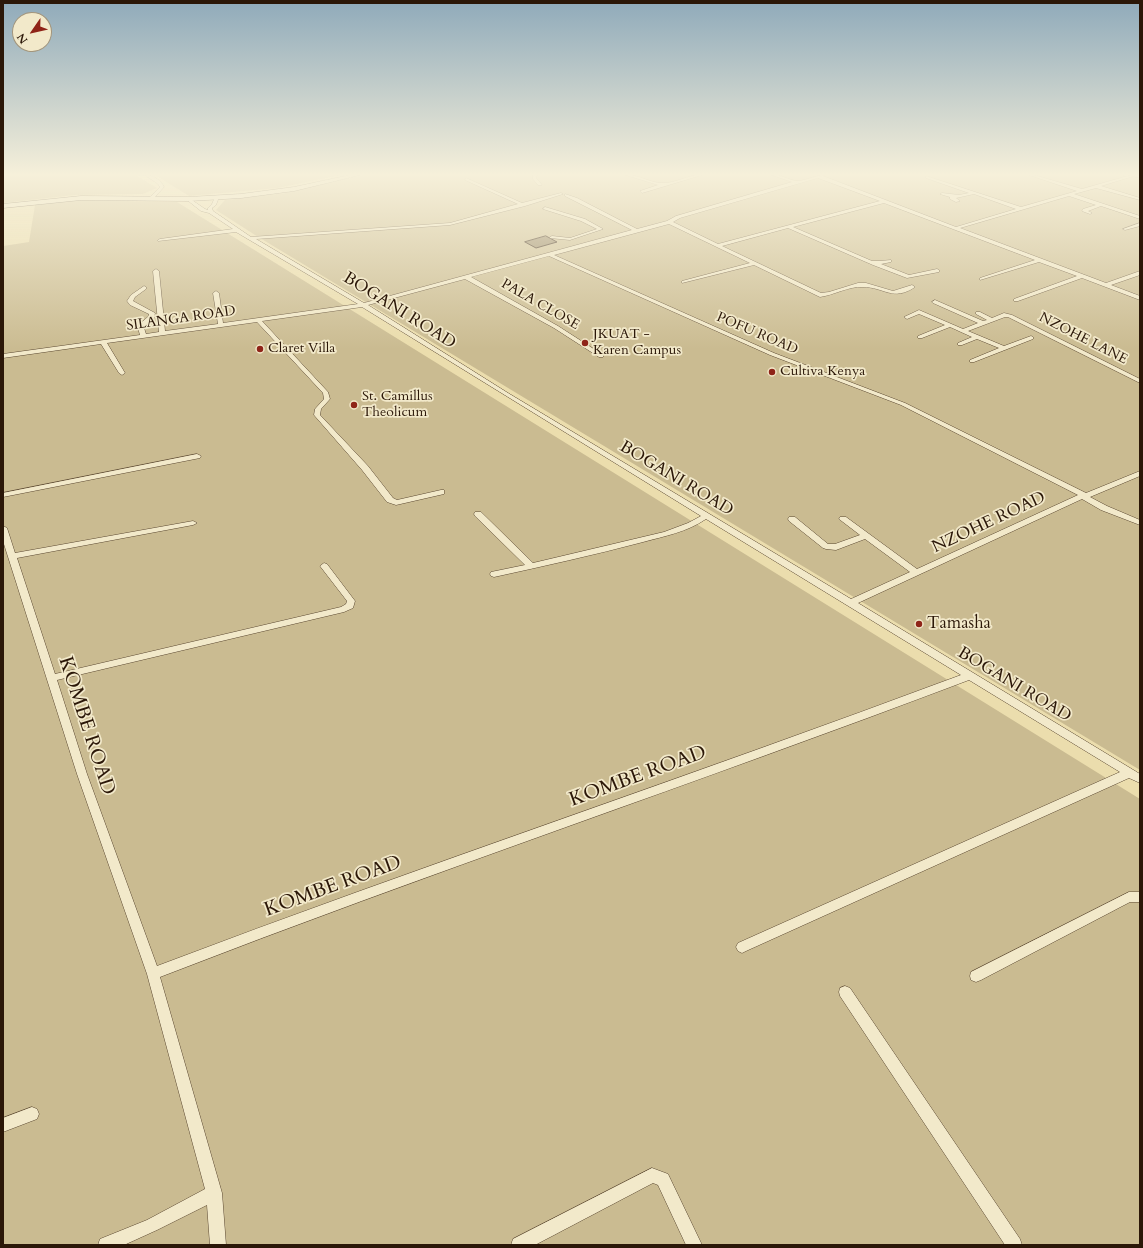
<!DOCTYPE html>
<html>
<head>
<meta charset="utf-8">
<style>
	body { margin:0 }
	#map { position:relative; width:1143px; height:1248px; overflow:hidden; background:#ebddad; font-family:Cardo,serif }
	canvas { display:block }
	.frame { position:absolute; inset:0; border:4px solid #2b1708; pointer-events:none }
	.north { position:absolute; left:12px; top:12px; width:40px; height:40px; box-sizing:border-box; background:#f2e9ca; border:1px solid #a2957c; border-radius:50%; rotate:236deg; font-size:11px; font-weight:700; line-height:16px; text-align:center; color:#2b1708 }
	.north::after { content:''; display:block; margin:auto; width:14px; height:18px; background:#8f2418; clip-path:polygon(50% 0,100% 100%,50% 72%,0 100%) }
</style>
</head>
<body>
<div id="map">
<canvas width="1143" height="1248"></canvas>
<div class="frame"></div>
<div class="north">N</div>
</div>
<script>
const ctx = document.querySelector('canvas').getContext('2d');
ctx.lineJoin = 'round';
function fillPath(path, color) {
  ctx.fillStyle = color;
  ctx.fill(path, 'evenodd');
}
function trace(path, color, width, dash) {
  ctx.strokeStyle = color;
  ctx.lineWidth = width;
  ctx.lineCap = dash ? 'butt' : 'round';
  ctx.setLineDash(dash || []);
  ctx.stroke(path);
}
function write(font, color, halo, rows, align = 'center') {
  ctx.font = font + ' Cardo,serif';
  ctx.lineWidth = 3.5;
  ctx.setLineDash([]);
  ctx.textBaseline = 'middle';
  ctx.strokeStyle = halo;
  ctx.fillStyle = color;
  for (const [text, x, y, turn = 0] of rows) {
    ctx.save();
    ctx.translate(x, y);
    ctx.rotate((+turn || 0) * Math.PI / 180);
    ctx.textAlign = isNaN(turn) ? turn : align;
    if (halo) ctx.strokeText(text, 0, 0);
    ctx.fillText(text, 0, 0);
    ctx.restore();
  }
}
fillPath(new Path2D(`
	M3 175H136L157 188 143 194 75 195 3 203Z
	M155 175H341L278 188 189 196Z
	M363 175H1122L1140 179V770L255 235 216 210 225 200 285 193Z
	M77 200 177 202 1140 799V1245H3V246L29 242 35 205Z`), '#cabb91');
const building = new Path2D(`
	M546 236 557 242 536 248 525 242Z`);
fillPath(building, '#8f7e5e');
trace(building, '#2b1708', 1);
const street = new Path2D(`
	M145 175C152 174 161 180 164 187L153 199 149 198 160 187 158 184Z
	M533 175H537L536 178 542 185H538L533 179Z
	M626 175C638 174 650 183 662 183 675 184 689 174 702 175L642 193 640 191 658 185Z
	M772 175C781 174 788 180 797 181 806 181 815 175 825 175L823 176 956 227 1016 209 974 194 956 198 960 201 956 202 950 199V197L940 194 942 193 959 195 969 193 926 178V176L1021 207 1077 191 1029 175H1034L1082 189 1131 175H1137L1101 186 1140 198V200L1096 188 1074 194 1140 216V219L1101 206 1088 211 1092 213 1090 214 1082 211 1083 209 1096 205 1069 196 960 228 1106 283 1140 271V275L1111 285 1140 296V300L1082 278 1018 301H1014V299L1077 276 1039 262 980 280V278L1035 260 884 203 793 227 872 261H880L891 260V262L881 264 909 275 937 269 939 270V272L907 278 873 265 788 228 722 246 821 293 829 292 858 283H866L893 291 912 285 915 287C893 302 884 287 863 287 849 286 834 295 820 297L754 265 682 283V281L750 263 669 224 554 255 774 353 905 403 1086 493 1140 471V476L1090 497 1107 506 1140 520V525L1101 510 1082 499 858 603 1140 774V783L1129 778 746 951 742 953 738 951 736 947 738 943 1120 772 969 680C700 782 428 873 160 977L222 1193 226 1245H210L207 1205 157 1230 124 1245H98L100 1239 147 1220 205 1189 147 974 77 774 3 541V526L7 528 15 553 193 521 197 523 193 525 17 558 55 674 341 607 346 604 347 601 320 566 324 563 327 564 355 601 353 608 344 612 57 680 87 774 157 966C423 865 694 775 961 675L706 519C687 532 665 536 643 542 594 555 544 566 494 577L491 576 490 574 491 572 525 565 475 516 474 514 475 512H481L533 563 664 532 688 523 701 516 362 307 262 321 328 392 330 399 321 409 320 415 368 466 393 498 397 500 441 490H444V494L396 505 387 502 362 470 314 415 315 409 324 399 323 393 257 322 107 343 125 373 122 375 119 373 101 344 3 358V354L140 335 138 328 143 321 149 316V314L130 305 127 301 131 295 144 286 146 287V289L135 297 133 301 155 313 154 318 147 323 144 328 146 334 159 332 153 271 156 269 159 271 165 331 218 324 213 293 216 291 219 293 223 323 358 304 236 232 158 241V240L160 239 233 229 209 213 201 211 187 200 189 198 205 209 208 210V208L212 204 215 197H219L216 205 212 208 213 211 251 237 450 223 518 204 465 180 466 178 522 203 561 193 563 194 525 206 450 225 256 239 364 303 632 230 565 196V194L577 198 637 229 667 221 676 216 792 182ZM818 178 880 201 718 244 673 222 680 218ZM549 256 770 355 901 405 1078 495 917 569 846 517H840L839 519 860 535 835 544H828L795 517H789L788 519 789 521 823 548 826 549 836 550 865 539 910 572 851 599 508 393 368 305 465 279 554 328 599 357H603V355L558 326 471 277Z
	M545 207 585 219 603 229 570 240 550 238V237L552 236 570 238 597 229 581 221 543 209Z
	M1140 223V226L1125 230 1123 229Z
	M935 300 983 321 987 320 976 314V312H980L992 318 1004 313 1012 315 1140 379V383L1008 317H1005L968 331 1004 346 1031 336 1033 337V339L974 362H970V360L999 348 977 339 962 345H958V343L972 337 950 327 922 338H918V336L945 325 919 314 907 319 904 317 919 310 963 329 978 323 933 303 932 302Z
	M197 454 201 456 200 458 3 497V493Z
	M1129 892H1140V902H1130L981 980 976 982 971 980 970 976 971 972Z
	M845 986 850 988 1020 1239 1022 1245H1005L840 996 839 992 840 988Z
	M32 1107 37 1109 39 1114 37 1119 3 1132V1118Z
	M652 1168 668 1174 702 1245H686L658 1185 653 1183 535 1245H511L513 1239Z`);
const secondary = new Path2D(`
	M350 175H360L294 191 241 198 189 201 81 200 3 208V204L81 196 189 197 241 194 294 187Z
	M1130 175H1140V178L1131 176Z`);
trace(street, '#5b4831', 1);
trace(secondary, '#2b1708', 1);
fillPath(street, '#f2e9ca');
fillPath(secondary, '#f2e9ca');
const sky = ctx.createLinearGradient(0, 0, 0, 349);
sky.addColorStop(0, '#8faaba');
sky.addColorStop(0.5, '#f6f0da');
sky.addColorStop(1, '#f6f0da00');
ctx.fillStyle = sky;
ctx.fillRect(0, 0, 1143, 349);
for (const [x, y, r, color] of [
	[585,343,4,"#8f2418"],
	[260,349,4,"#8f2418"],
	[772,372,4,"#8f2418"],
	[354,405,4,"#8f2418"],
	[919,624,4,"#8f2418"]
]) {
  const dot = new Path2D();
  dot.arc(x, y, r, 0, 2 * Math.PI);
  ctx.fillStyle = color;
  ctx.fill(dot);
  trace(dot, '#f2e9ca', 1.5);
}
write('14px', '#2b1708', '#f2e9ca', [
	["PALA CLOSE",540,305,30],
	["SILANGA ROAD",181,319,-8],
	["POFU ROAD",757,334,23],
	["NZOHE LANE",1083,339,27]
]);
write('14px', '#2b1708', '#f2e9ca', [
	["JKUAT -",593,335],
	["Karen Campus",593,351],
	["Claret Villa",268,349],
	["Cultiva Kenya",780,372],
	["St. Camillus",362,397],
	["Theolicum",362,413]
], 'left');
write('17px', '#2b1708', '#f2e9ca', [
	["BOGANI ROAD",399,311,32],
	["BOGANI ROAD",676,479,31],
	["NZOHE ROAD",989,523,-25],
	["BOGANI ROAD",1014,685,31]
]);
write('17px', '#2b1708', '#f2e9ca', [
	["Tamasha",927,624]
], 'left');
write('20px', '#2b1708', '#f2e9ca', [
	["KOMBE ROAD",86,726,72],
	["KOMBE ROAD",638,777,-20],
	["KOMBE ROAD",333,887,-20]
]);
</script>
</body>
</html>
